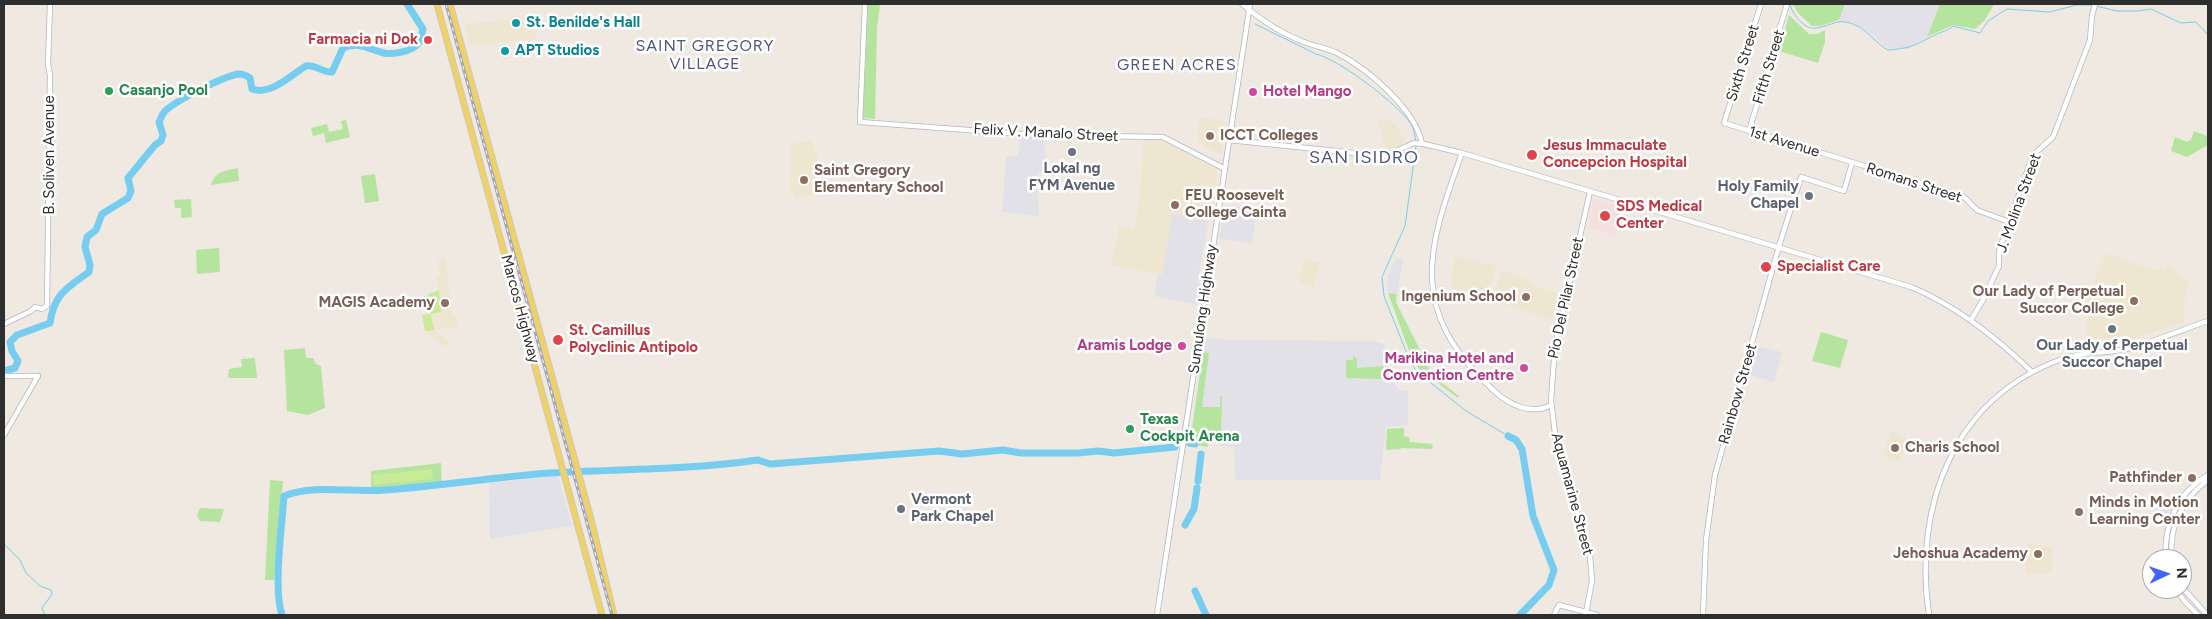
<!DOCTYPE html>
<html>
<head>
<meta charset="utf-8">
<style>
	body { margin:0 }
	#map { position:relative; width:2212px; height:619px; overflow:hidden; background:#efe9e1; font-family:Figtree,sans-serif }
	canvas { display:block }
	.frame { position:absolute; inset:0; border:5px solid #2e2e2e; pointer-events:none }
	.north { position:absolute; left:2142px; top:549px; width:50px; height:50px; box-sizing:border-box; background:#fff; border:1px solid #ababab; border-radius:50%; rotate:87deg; font-size:14px; font-weight:700; line-height:20px; text-align:center; color:#2e2e2e }
	.north::after { content:''; display:block; margin:auto; width:18px; height:22px; background:#4363f9; clip-path:polygon(50% 0,100% 100%,50% 72%,0 100%) }
</style>
</head>
<body>
<div id="map">
<canvas width="2212" height="619"></canvas>
<div class="frame"></div>
<div class="north">N</div>
</div>
<script>
const ctx = document.querySelector('canvas').getContext('2d');
ctx.lineJoin = 'round';
function fillPath(path, color) {
  ctx.fillStyle = color;
  ctx.fill(path, 'evenodd');
}
function trace(path, color, width, dash) {
  ctx.strokeStyle = color;
  ctx.lineWidth = width;
  ctx.lineCap = dash ? 'butt' : 'round';
  ctx.setLineDash(dash || []);
  ctx.stroke(path);
}
function write(font, color, halo, rows, align = 'center') {
  ctx.font = font + ' Figtree,sans-serif';
  ctx.lineWidth = 5;
  ctx.setLineDash([]);
  ctx.textBaseline = 'middle';
  ctx.strokeStyle = halo;
  ctx.fillStyle = color;
  for (const [text, x, y, turn = 0] of rows) {
    ctx.save();
    ctx.translate(x, y);
    ctx.rotate((+turn || 0) * Math.PI / 180);
    ctx.textAlign = isNaN(turn) ? turn : align;
    if (halo) ctx.strokeText(text, 0, 0);
    ctx.fillText(text, 0, 0);
    ctx.restore();
  }
}
fillPath(new Path2D(`
	M1845 4H1940L1927 37 1908 49 1887 48 1867 30 1850 22 1839 20Z
	M1020 136 1044 137 1046 173H1037L1039 216 1002 212 1006 156H1018Z
	M1225 205 1257 210 1252 244 1219 238Z
	M1172 213 1209 220 1197 282 1202 283 1199 305 1154 296 1158 274 1162 275Z
	M1396 258 1403 260 1397 294 1388 292 1387 285 1388 277Z
	M1205 337 1225 340 1373 341 1384 344 1392 381 1400 390H1408V425L1386 427 1380 480H1235L1234 447 1220 446 1221 435H1209L1208 447 1189 444Z
	M1754 345 1782 352 1774 382 1746 374Z
	M558 476 572 526 490 539 489 483Z
	M2162 495 2173 503 2164 524 2157 521 2160 517 2152 513Z`), '#e3e1e8');
fillPath(new Path2D(`
	M527 15 528 17H534L536 39 470 45 465 24 509 20V17Z
	M1198 117 1225 121 1221 155 1197 141Z
	M1378 120H1387L1396 125 1406 142 1386 152Z
	M1143 139 1165 141 1217 169 1209 220 1172 213 1162 275 1111 265 1119 226 1134 229 1140 197Z
	M813 140 814 153 818 155 816 196 794 197 793 190H790V144Z
	M2106 253 2151 270H2158L2160 268 2164 271 2168 265 2189 282 2183 308 2185 319 2182 323 2118 344 2087 346V311L2065 309 2070 299 2083 304Z
	M1454 256 1496 266 1487 298 1451 288Z
	M446 259 452 316 457 315 458 327 434 330 450 342 446 348 425 331 422 315 441 312 436 277 440 274 438 260Z
	M1305 259 1320 263 1314 287 1299 283Z
	M1502 271 1531 280 1530 285 1559 294 1553 320 1493 300Z
	M1892 431 1909 440 1899 462 1882 455Z
	M2026 543 2052 547 2051 573 2026 575Z`), '#efe6d1');
fillPath(new Path2D(`
	M1594 199 1623 206 1615 236 1587 227Z`), '#f5dfdf');
fillPath(new Path2D(`
	M868 4H880L877 28 875 119 863 118Z
	M1793 4H1845L1839 20 1820 26H1812L1798 13Z
	M1940 4H1994L1985 20 1975 29 1953 25 1927 37Z
	M1789 15 1809 34H1818L1825 30V42L1818 63 1779 51Z
	M346 120 350 137 326 143 324 133 313 136 311 128 327 124 329 132 343 129 341 121Z
	M2194 131 2207 136 2208 145 2187 157 2171 151 2175 137 2187 142 2191 140Z
	M238 168 239 181 211 185C215 171 224 171 238 168Z
	M375 174 379 201 365 203 361 176Z
	M191 199 192 217 181 218V208H175L174 200Z
	M219 248 220 272 197 274 196 250Z
	M1388 293 1397 294 1396 302 1433 376 1459 396 1458 398 1419 369 1411 356Z
	M1821 332 1848 340 1840 368 1812 361Z
	M305 348 306 358H313L316 364 321 366 325 408 308 415 287 411 284 350Z
	M1203 352 1209 353 1202 407H1220V396H1222L1221 435H1209L1208 447 1190 444Z
	M1353 355 1357 359V368L1383 366 1385 379 1346 378V360H1353Z
	M255 358 257 378H231L228 377 229 369 242 367 241 359Z
	M1404 428V436L1409 437 1410 442 1433 444 1432 449 1401 448V449L1386 450 1387 429Z
	M441 463 442 485 371 492V471Z
	M270 480 283 481 274 580H265Z
	M200 508 224 509 220 522 200 521 197 516Z`), '#b5e49e');
fillPath(new Path2D(`
	M439 290 441 312 431 314 434 330 425 331 422 315 431 314 428 294Z
	M432 469 433 479 373 485 372 475Z`), '#c8eb9a');
trace(new Path2D(`
	M1790 4C1792 14 1804 30 1816 28 1834 26 1837 16 1857 26 1869 31 1876 44 1888 50 1913 48 1914 45 1935 35 1941 32 1947 31 1953 26L1980 33 1988 21 2007 9 2049 12 2077 5H2092
	M2096 6 2117 11H2137L2151 9 2181 23 2196 22 2208 35
	M1255 24 1316 54C1338 59 1397 103 1411 124 1414 129 1415 136 1416 142
	M1416 146 1405 226 1382 277 1384 296 1409 359 1416 371 1466 411 1508 436
	M4 544 20 560 26 573 40 586 51 590 52 594 42 608 45 615`), '#76cdef', 1);
trace(new Path2D(`
	M4 371 15 368 18 361 12 351 10 342 17 335 50 323C54 294 67 288 89 272L90 265 85 247 87 237 96 230 102 214 128 198 131 191 128 178 155 145 161 141 163 135 159 122C161 118 162 114 165 111 176 101 223 76 239 74 243 74 246 75 250 78L252 89C270 96 291 75 306 66 315 64 323 73 332 72L343 48C360 41 368 49 384 53 394 55 412 51 418 44 421 40 422 33 423 29L407 4
	M1508 436 1516 440 1522 449 1533 516 1554 570 1549 585 1520 615
	M1189 443 1195 444
	M1198 481 1201 454
	M1185 525 1194 509 1197 488
	M1195 591 1206 615
	M282 615C273 589 282 526 284 496 315 484 352 493 385 490 440 486 495 477 550 473 620 469 689 470 758 460L770 464 939 451 962 454 1003 450 1021 453H1078L1098 451 1114 453 1175 447`), '#76cdef', 7);
const secondary = new Path2D(`
	M865 4 860 122 1036 135 1163 137 1225 169
	M1242 4C1261 20 1280 33 1304 42 1314 46 1326 48 1337 53 1368 69 1414 108 1422 143
	M1761 4 1724 123 1963 196 1977 210 2009 222
	M1749 131 1787 4
	M1229 140 1385 156 1414 143 1424 144 1462 153 1911 287C1957 306 1996 337 2032 372
	M1462 153C1426 252 1408 310 1492 389 1508 404 1530 416 1551 405
	M1971 320 1984 298 1999 266V251L2033 155 2053 137 2055 132 2090 40 2092 16 2095 4
	M4 324 31 311 35 307 42 309 47 306 50 75 48 64 50 4
	M4 376H38
	M4 435 38 376
	M2166 559C2163 525 2178 492 2208 475
	M2172 559C2168 527 2183 498 2208 480
	M2182 587 2207 615
	M2176 589 2185 602 2198 615
	M1586 613 1592 581 1590 556 1556 442 1551 400 1555 346 1590 192
	M1157 615 1250 4
	M1554 615 1559 605 1597 615
	M1703 615 1706 540 1715 475 1779 246 1801 177 1844 191 1852 163
	M1929 615C1913 507 1953 398 2062 359 2082 351 2105 354 2126 349 2154 342 2181 330 2208 321`);
const primary = new Path2D(`
	M437 4 602 615
	M450 4 591 519 614 615`);
trace(secondary, '#b4b6c0', 6);
trace(primary, '#c9c9c9', 7);
trace(secondary, '#fff', 4.5);
trace(primary, '#f0d164', 5);
const rail = new Path2D(`
	M446 4 612 615`);
trace(rail, '#a3a6b7', 3);
trace(rail, '#fff', 1, [4]);
for (const [x, y, r, color] of [
	[516,23,5,"#0f9aa8"],
	[428,40,5,"#e0444e"],
	[505,51,5,"#0f9aa8"],
	[109,91,5,"#2e9e5b"],
	[1253,92,5,"#d1479c"],
	[1210,136,5,"#8d6e63"],
	[1072,152,5,"#6b7280"],
	[1532,155,6,"#e0444e"],
	[804,180,5,"#8d6e63"],
	[1809,196,5,"#6b7280"],
	[1175,205,5,"#8d6e63"],
	[1605,216,6,"#e0444e"],
	[1766,267,6,"#e0444e"],
	[1526,297,5,"#8d6e63"],
	[2134,301,5,"#8d6e63"],
	[445,303,5,"#8d6e63"],
	[2112,329,5,"#6b7280"],
	[558,340,6,"#e0444e"],
	[1182,346,5,"#d1479c"],
	[1524,368,5,"#d1479c"],
	[1130,429,5,"#2e9e5b"],
	[1895,448,5,"#8d6e63"],
	[2192,478,5,"#8d6e63"],
	[901,509,5,"#6b7280"],
	[2079,512,5,"#8d6e63"],
	[2038,554,5,"#8d6e63"]
]) {
  const dot = new Path2D();
  dot.arc(x, y, r, 0, 2 * Math.PI);
  ctx.fillStyle = color;
  ctx.fill(dot);
  trace(dot, '#fff', 2);
}
write('bold 15px', '#0d838f', '#fff', [
	["St. Benilde's Hall",526,23],
	["APT Studios",515,51]
], 'left');
write('bold 15px', '#be3a42', '#fff', [
	["Farmacia ni Dok",418,40,"right"],
	["Jesus Immaculate",1543,146],
	["Concepcion Hospital",1543,163],
	["SDS Medical",1616,207],
	["Center",1616,224],
	["Specialist Care",1777,267],
	["St. Camillus",569,331],
	["Polyclinic Antipolo",569,348]
], 'left');
write('15px', '#2e2e2e', '#fff', [
	["Sixth Street",1743,63,-73],
	["Fifth Street",1769,67,-73],
	["Felix V. Manalo Street",1046,133,3],
	["1st Avenue",1784,142,17],
	["B. Soliven Avenue",50,155,-90],
	["Romans Street",1914,183,18],
	["J. Molina Street",2019,203,-70],
	["Pio Del Pilar Street",1566,298,-78],
	["Marcos Highway",520,309,75],
	["Sumulong Highway",1203,309,-82],
	["Rainbow Street",1738,394,-74],
	["Aquamarine Street",1572,494,75]
]);
write('bold 15px', '#27864d', '#fff', [
	["Casanjo Pool",119,91],
	["Texas",1140,420],
	["Cockpit Arena",1140,437]
], 'left');
write('bold 15px', '#b23c85', '#fff', [
	["Hotel Mango",1263,92,"left"],
	["Aramis Lodge",1172,346],
	["Marikina Hotel and",1514,359],
	["Convention Centre",1514,376]
], 'right');
write('bold 15px', '#785e54', '#fff', [
	["ICCT Colleges",1220,136],
	["Saint Gregory",814,171],
	["Elementary School",814,188],
	["FEU Roosevelt",1185,196],
	["College Cainta",1185,213],
	["Our Lady of Perpetual",2124,292,"right"],
	["Succor College",2124,309,"right"],
	["Ingenium School",1516,297,"right"],
	["MAGIS Academy",435,303,"right"],
	["Charis School",1905,448],
	["Pathfinder",2182,478,"right"],
	["Minds in Motion",2089,503],
	["Learning Center",2089,520],
	["Jehoshua Academy",2028,554,"right"]
], 'left');
write('bold 15px', '#5b616d', '#fff', [
	["Lokal ng",1072,169],
	["FYM Avenue",1072,186],
	["Holy Family",1799,187,"right"],
	["Chapel",1799,204,"right"],
	["Our Lady of Perpetual",2112,346],
	["Succor Chapel",2112,363],
	["Vermont",911,500,"left"],
	["Park Chapel",911,517,"left"]
]);
ctx.letterSpacing = '1px';
write('16px', '#4d567f', '#fff', [
	["SAINT GREGORY",705,46],
	["VILLAGE",705,64],
	["GREEN ACRES",1177,65]
]);
ctx.letterSpacing = '0px';
ctx.letterSpacing = '1px';
write('18px', '#4d567f', '#fff', [
	["SAN ISIDRO",1364,158]
]);
ctx.letterSpacing = '0px';
</script>
</body>
</html>
